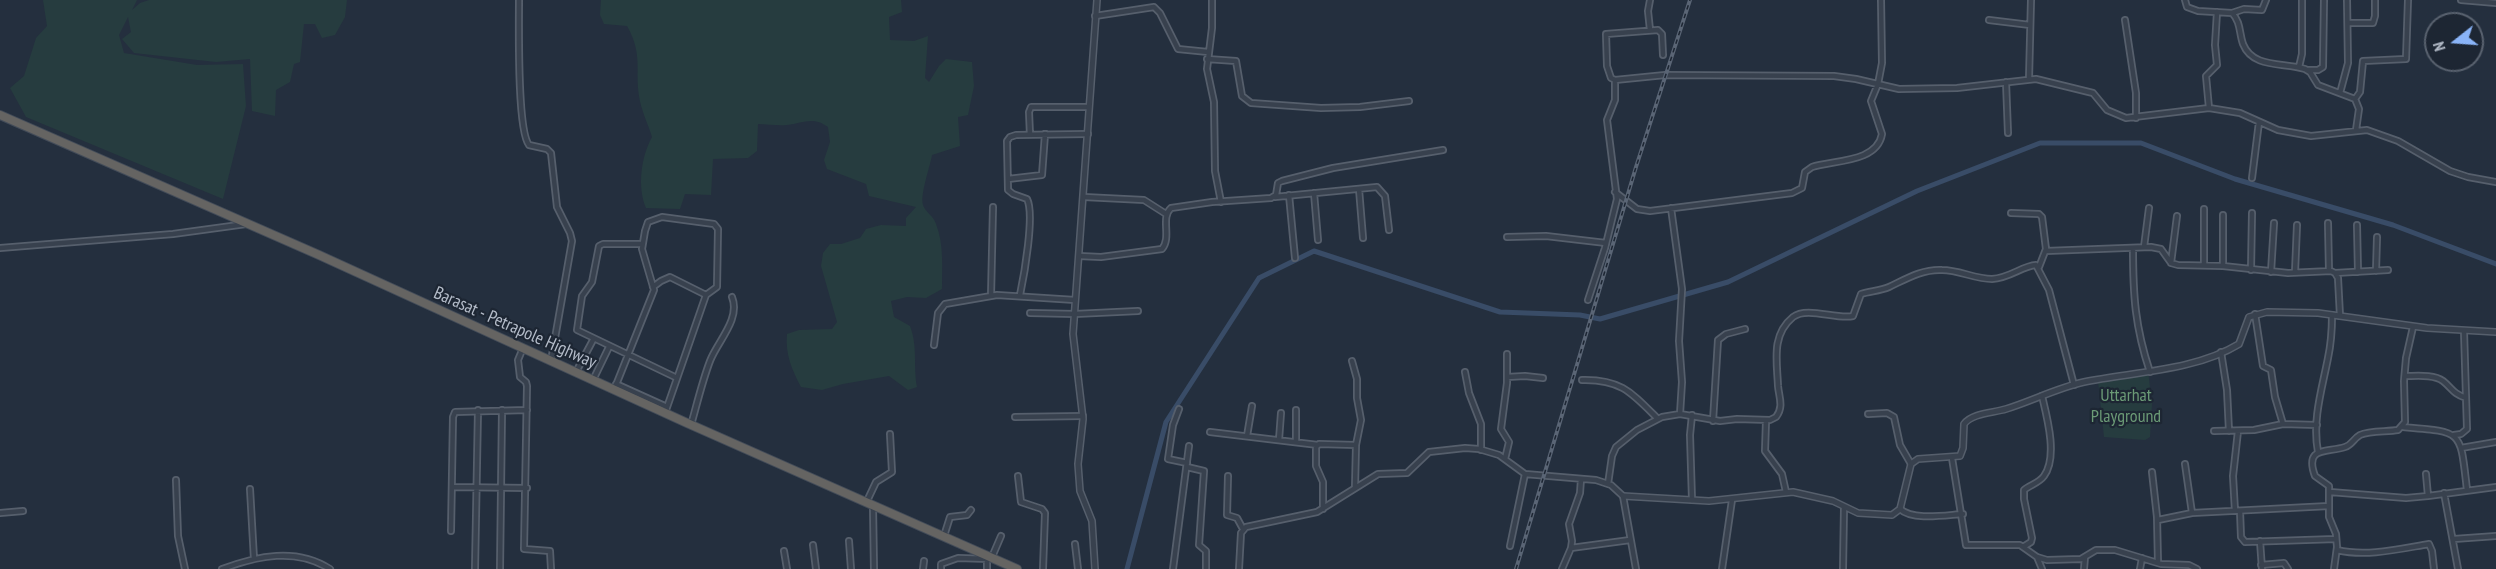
<!DOCTYPE html>
<html>
<head>
<meta charset="utf-8">
<style>
	body { margin:0 }
	#map { position:relative; width:2496px; height:569px; overflow:hidden; background:#242f3e; font-family:"PT Sans Narrow",sans-serif }
	canvas { display:block }
	.north { position:absolute; left:2424px; top:12px; width:60px; height:60px; box-sizing:border-box; background:#1d2633; border:2px solid #59626f; border-radius:50%; rotate:253deg; font-size:16px; font-weight:700; line-height:24px; text-align:center; color:#b4bcc9 }
	.north::after { content:''; display:block; margin:auto; width:21px; height:27px; background:#8ab4f8; clip-path:polygon(50% 0,100% 100%,50% 72%,0 100%) }
</style>
</head>
<body>
<div id="map">
<canvas width="2496" height="569"></canvas>
<div class="north">N</div>
</div>
<script>
const ctx = document.querySelector('canvas').getContext('2d');
ctx.lineJoin = 'round';
function fillPath(path, color) {
  ctx.fillStyle = color;
  ctx.fill(path, 'evenodd');
}
function trace(path, color, width, dash) {
  ctx.strokeStyle = color;
  ctx.lineWidth = width;
  ctx.lineCap = dash ? 'butt' : 'round';
  ctx.setLineDash(dash || []);
  ctx.stroke(path);
}
function write(font, color, halo, rows, align = 'center') {
  ctx.font = font + ' "PT Sans Narrow",sans-serif';
  ctx.lineWidth = 4.5;
  ctx.setLineDash([]);
  ctx.textBaseline = 'middle';
  ctx.strokeStyle = halo;
  ctx.fillStyle = color;
  for (const [text, x, y, turn = 0] of rows) {
    ctx.save();
    ctx.translate(x, y);
    ctx.rotate((+turn || 0) * Math.PI / 180);
    ctx.textAlign = isNaN(turn) ? turn : align;
    if (halo) ctx.strokeText(text, 0, 0);
    ctx.fillText(text, 0, 0);
    ctx.restore();
  }
}
fillPath(new Path2D(`
	M43 0H137L132 10 140 3 149 0H347L345 17 335 35 322 38 315 24H304L300 62 294 64 290 82 276 90 275 116 252 111 250 59 216 62 134 53 122 39 131 32 128 17 119 35 124 53 197 65 243 64 246 106 223 199 26 117 10 88 24 76 36 38 47 26Z
	M601 0H901L902 12 889 17 890 40 914 41 928 36 925 78 929 82 939 66 946 59 972 62 974 86 968 115 958 117 960 146 932 155C930 167 920 194 923 205 925 212 934 216 936 224 944 244 942 267 942 289L926 298 907 297 891 301 894 317 910 326C918 347 913 365 917 387L908 390 889 376 843 384 822 390 801 387C792 370 785 354 787 334L799 330 832 329 837 322 821 266 823 253 830 244H841L860 238 866 229 881 225 906 226V218L916 207 869 196 866 184 827 169 824 160 830 142 828 127C813 116 803 123 787 125 778 126 768 124 758 124L757 151 748 158 713 159 711 195 685 194 680 209 646 208C637 187 641 157 652 137 648 124 641 110 639 96 635 69 643 54 627 26L604 24 600 15Z
	M2148 370 2152 404 2150 437 2145 440 2104 437 2098 381Z`), '#263c3f');
trace(new Path2D(`
	M1127 569 1166 422 1259 278 1314 251 1500 312 1580 315 1600 319 1728 282 1917 191 2040 143H2141L2235 179 2393 225 2496 264`), '#394c67', 5);
const minor = new Path2D(`
	M519 0C519 25 517 130 529 145L547 149 551 153 557 207 570 233 572 241 551 361
	M1212 0V28L1207 69 1214 102 1215 171 1221 202
	M1650 0 1648 11 1650 30
	M2185 0 2187 7 2198 11 2232 13C2241 22 2239 33 2243 44 2253 69 2284 62 2305 69L2310 72 2318 85 2355 99 2359 109 2356 130
	M2461 0 2496 3
	M2232 13 2244 9 2262 10 2266 0
	M1095 16 1154 7 1160 13 1178 49 1208 52
	M1989 20 2030 25
	M2125 20 2136 93V118
	M2348 23H2373L2375 16V0
	M1663 55 1662 34 1658 30 1606 34 1607 66 1611 78 1615 80 1665 75 1834 76 1856 79 1899 89 1957 88 2036 79 2093 93 2107 110 2126 118 2209 108 2240 113 2278 130 2311 136 2367 130 2398 141 2450 171 2468 177 2496 182
	M1207 59 1236 61 1242 96 1251 103 1321 108 1360 107 1409 101
	M2299 67 2302 54V0
	M2308 70H2318L2323 67 2324 0
	M2029 79 2031 0
	M2006 82 2008 133
	M2340 93 2348 63 2347 0
	M2355 99 2360 92 2363 61 2406 59 2408 0
	M2209 108 2206 76 2217 65 2215 45 2217 12
	M1030 135 1029 112 1031 107H1089
	M2252 178 2259 122
	M1008 179 1042 175 1045 134
	M1359 189 1363 238
	M1615 192 1637 209 1650 211 1792 193 1802 188 1805 172 1812 167C1833 160 1877 163 1882 134L1871 101 1878 84 1882 63 1881 0
	M1314 193 1318 240
	M1289 195 1295 258
	M1084 197 1144 200 1166 214
	M1275 197 1377 187 1385 196 1389 230
	M1671 208 1682 289 1679 341 1682 382 1680 414
	M2011 213 2039 214 2042 217 2046 249 2039 267
	M2223 215V266
	M2328 223 2329 271
	M2357 225 2358 272
	M1507 237 1546 236 1606 243
	M642 244H603L599 246 592 282 582 296 577 330 677 378
	M2144 247 2149 208
	M0 248 173 234 246 224
	M2133 248C2133 295 2135 327 2150 372
	M2046 251 2151 247 2161 249 2171 263 2178 265 2223 266 2288 273 2331 271 2335 273 2338 278 2340 316
	M1079 256 1101 257 1162 249C1172 237 1160 218 1171 208L1212 202 1271 198 1276 195 1278 183 1282 181 1333 168 1443 150
	M2171 263 2177 216
	M2204 265V209
	M2251 270 2252 213
	M2376 271 2377 237
	M2271 272 2274 223
	M2295 272 2297 225
	M2335 273 2388 270
	M653 287 661 281 670 277 706 295
	M1020 295C1024 276 1035 214 1027 199L1013 194 1008 190 1007 141 1010 137 1016 135 1088 134
	M991 296 993 207
	M1588 300 1605 248 1617 199 1607 120 1615 100V80
	M1030 313 1075 314 1138 311
	M2255 314 2263 366 2271 370 2275 397 2283 424
	M934 345 938 313 945 304 997 295 1075 300
	M523 348 518 360 520 377 526 382 527 386 524 549 550 551 551 569
	M2221 352 2227 390 2229 431
	M1352 361 1357 379V398L1361 420 1356 445 1355 487
	M576 372 593 340
	M1465 372 1469 393 1481 424V450
	M2405 376C2416 376 2434 374 2443 381 2453 389 2452 393 2466 398
	M1507 377 1525 376 1543 378
	M593 380 609 347
	M1582 380C1621 379 1632 393 1658 419
	M616 384 667 407
	M614 390 654 290 642 249 645 231 648 222 662 217 714 224 718 229 717 287 706 295 665 413
	M1179 409 1173 425 1168 459 1187 463
	M1296 410V442
	M1868 414 1887 413 1894 417 1900 445 1911 464
	M1015 417 1083 416
	M1713 421 1718 340 1726 334 1745 329
	M1766 421 1765 451 1782 474 1786 492
	M691 425C697 404 702 382 710 361 717 342 741 319 732 297
	M2403 427C2464 432 2460 430 2467 490
	M2214 431 2254 430 2283 424 2317 425
	M1210 432 1318 445
	M2454 435 2461 434 2467 429 2464 331
	M1247 436 1252 406
	M1279 440 1281 413
	M2461 448 2496 442
	M2318 452C2312 420 2322 389 2328 358 2331 344 2332 329 2332 315
	M1952 458 1966 545H2020L2037 557 2047 560 2081 559 2096 550H2115L2161 564 2189 565 2197 569
	M1505 459 1509 442 1501 429 1507 383V354
	M2185 464 2192 513
	M1187 467 1204 471 1199 545 1206 551V569
	M2152 472 2157 517 2158 563
	M2426 474 2428 496 2496 487
	M1018 476 1021 502 1042 509 1045 513 1043 569
	M1228 476 1227 515 1237 518 1243 529
	M176 480 178 536 185 569
	M1608 484 1612 456 1616 447 1637 430 1662 417 1680 414 1720 421 1737 419 1770 420 1776 417C1784 407 1779 397 1778 386 1777 361 1771 335 1793 317 1807 306 1837 320 1853 316L1861 294C1870 291 1880 291 1889 287 1906 279 1922 269 1942 270 1959 270 1975 279 1992 279 2010 278 2022 266 2036 265L2049 290 2074 385
	M452 487 527 488
	M250 489 254 559
	M2330 492 2406 498 2428 496
	M2444 493 2458 569
	M1692 500 1690 435 1692 415
	M867 501 876 482 892 472 890 434
	M873 506 874 569
	M1323 509V482L1316 466V447L1319 444 1356 445
	M1900 509C1913 521 1946 515 1963 514
	M2235 511 2233 476 2238 431
	M2240 511 2241 537 2245 542 2336 539
	M0 513 23 511
	M2158 520 2192 513 2329 506
	M451 531 453 417 455 412 527 410
	M944 536 950 517 967 515 971 510
	M2454 539 2496 536
	M849 541 851 569
	M2260 541 2262 569
	M1075 544 1078 569
	M813 545 816 569
	M1510 546 1525 474
	M2023 547 2031 542 2032 538 2024 499V490C2030 485 2039 483 2044 476 2058 457 2047 417 2042 396
	M1571 548 1630 540
	M2337 550C2367 557 2399 549 2429 544L2432 551 2434 569
	M784 551 787 569
	M992 557 1001 536
	M2037 557 2042 569
	M2261 565 2284 563 2288 569
	M222 569C257 556 296 547 330 569
	M475 569 478 410
	M500 569 502 410
	M923 569 924 561
	M941 569V564L958 558 989 559
	M987 569V559
	M1173 569 1189 446
	M1239 569 1241 533 1246 527 1317 512 1378 474 1407 473 1429 452 1465 448 1479 449 1499 455 1525 474 1596 480 1611 485 1623 496 1636 569
	M1562 569 1571 548 1572 541 1569 524 1580 493 1581 479
	M1722 569 1732 500
	M1843 569 1844 508
	M2084 569 2085 557
	M2140 569 2142 558
	M2334 569 2337 547 2336 534 2329 517V486L2315 476C2304 446 2327 453 2345 447 2352 445 2353 439 2360 435 2370 430 2387 432 2398 430L2405 422 2404 381 2406 358 2413 327`);
const tertiary = new Path2D(`
	M1623 496 1709 501 1793 492 1833 501 1858 513 1892 515 1900 509 1911 464 1918 459 1960 456 1963 448 1964 424C1972 413 1993 413 2006 409 2032 401 2057 388 2084 382 2132 372 2195 371 2239 344L2249 317 2267 312 2318 313 2427 328 2496 332
	M1095 569 1092 521 1080 491 1078 464 1083 419 1073 334 1097 0`);
const trunk = new Path2D(`
	M0 115 319 255 687 423 1017 569`);
trace(minor, '#565f6c', 8);
trace(tertiary, '#565f6c', 8);
trace(trunk, '#434c59', 10);
trace(minor, '#38414e', 4.5);
trace(tertiary, '#38414e', 5);
trace(trunk, '#656462', 8);
const rail = new Path2D(`
	M1516 569 1636 167 1690 0`);
trace(rail, '#5a6575', 4);
trace(rail, '#1d2633', 1.5, [4.5]);
write('18px', '#b4bcc9', '#1d2633', [
	["Barasat - Petrapole Highway",515,328,24]
]);
write('18px', '#6b9a76', '#1d2633', [
	["Uttarhat",2126,396],
	["Playground",2126,417]
]);
</script>
</body>
</html>
